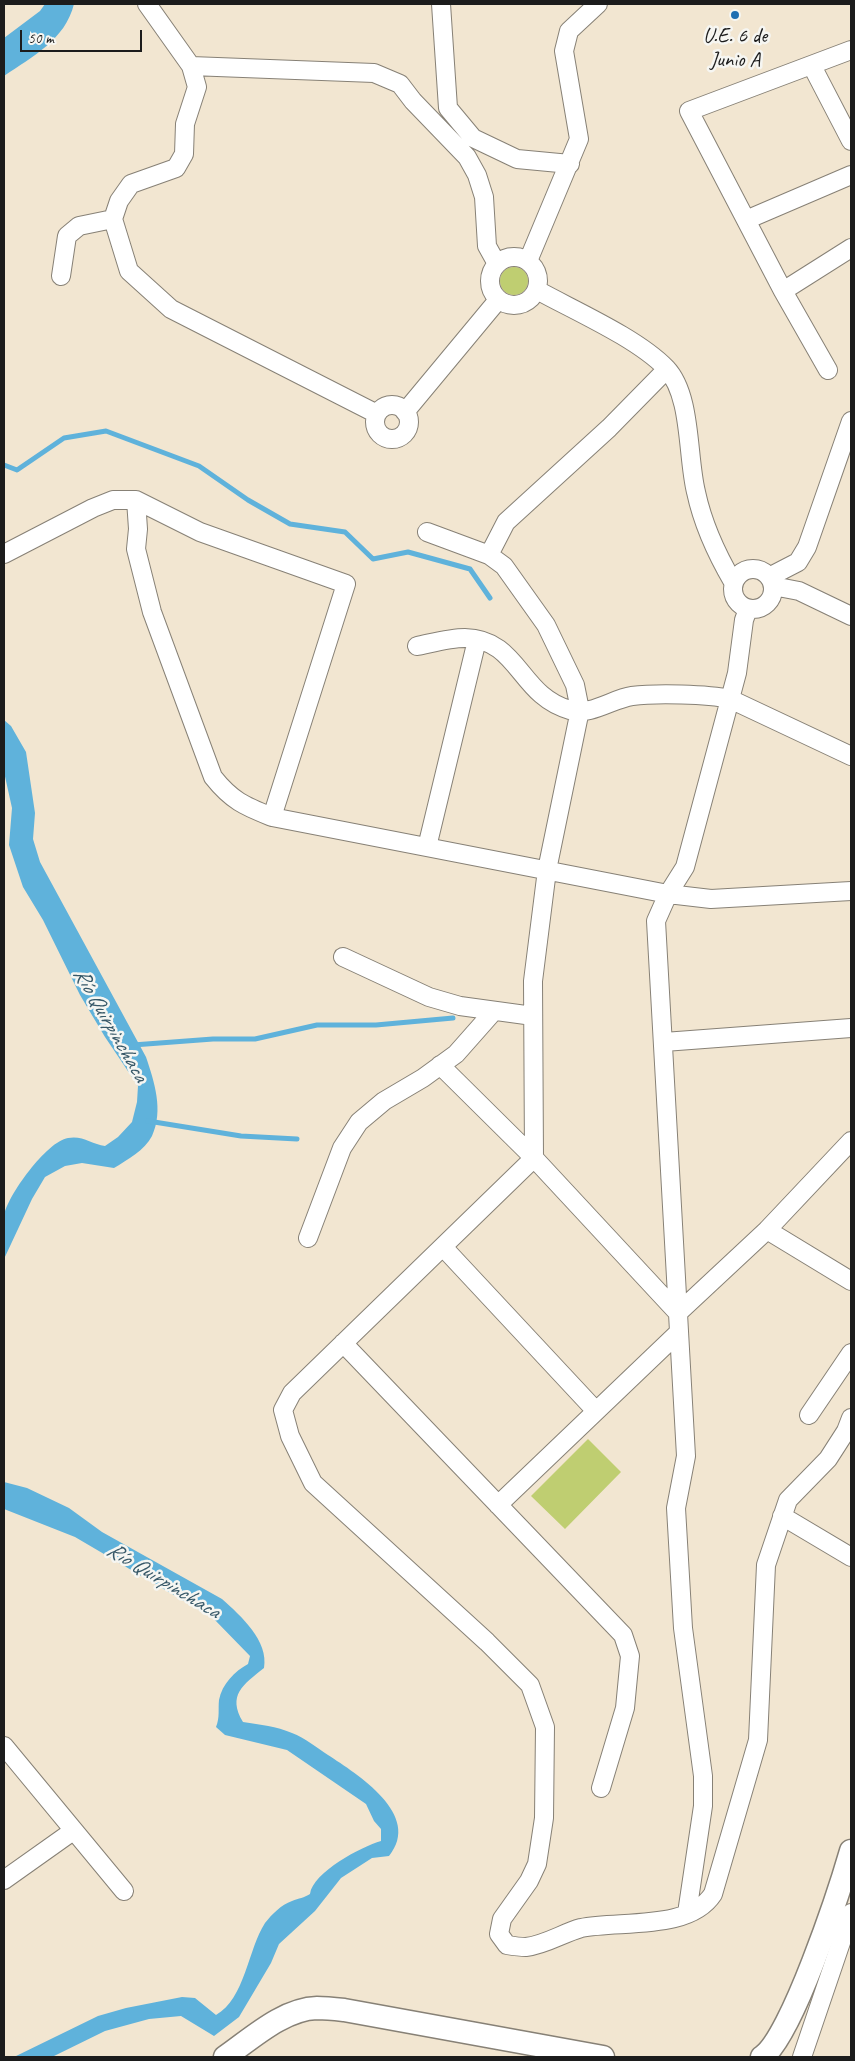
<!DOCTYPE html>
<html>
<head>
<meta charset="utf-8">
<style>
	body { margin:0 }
	#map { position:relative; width:855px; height:2061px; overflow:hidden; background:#f2e6d1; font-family:Caveat,sans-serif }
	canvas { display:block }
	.frame { position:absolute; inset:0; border:5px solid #1c1c1c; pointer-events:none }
	.scale { position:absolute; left:20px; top:30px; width:122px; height:22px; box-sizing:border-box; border:2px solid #1c1c1c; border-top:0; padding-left:6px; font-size:15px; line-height:18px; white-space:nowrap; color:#1c1c1c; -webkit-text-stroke:4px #f6f6f2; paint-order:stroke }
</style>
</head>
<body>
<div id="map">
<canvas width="855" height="2061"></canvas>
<div class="frame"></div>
<div class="scale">50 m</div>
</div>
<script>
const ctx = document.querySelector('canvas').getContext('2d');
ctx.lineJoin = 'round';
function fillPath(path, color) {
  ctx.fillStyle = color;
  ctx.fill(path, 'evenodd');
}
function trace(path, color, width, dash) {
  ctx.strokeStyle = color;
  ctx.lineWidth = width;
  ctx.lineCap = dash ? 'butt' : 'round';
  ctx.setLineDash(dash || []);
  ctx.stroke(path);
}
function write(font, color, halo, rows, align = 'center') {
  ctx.font = font + ' Caveat,sans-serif';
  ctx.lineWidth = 5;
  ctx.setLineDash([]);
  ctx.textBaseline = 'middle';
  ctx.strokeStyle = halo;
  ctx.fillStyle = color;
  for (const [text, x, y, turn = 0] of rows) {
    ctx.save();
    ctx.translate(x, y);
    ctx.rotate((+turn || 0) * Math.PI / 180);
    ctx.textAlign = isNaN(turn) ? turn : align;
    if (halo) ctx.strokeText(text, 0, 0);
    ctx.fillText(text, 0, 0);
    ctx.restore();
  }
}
fillPath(new Path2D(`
	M500 281a14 14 0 1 1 28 0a14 14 0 1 1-28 0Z
	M588 1439 621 1472 565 1529 531 1496Z`), '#bfce71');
fillPath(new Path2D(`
	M45 4H74C65 40 33 56 4 76V38L40 11Z
	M4 720 11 726 26 752 35 813 33 839 40 862 146 1057C154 1081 164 1110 152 1136 145 1150 127 1160 114 1168L82 1163 65 1166 45 1177 32 1199 4 1259C4 1245 2 1229 4 1216 7 1196 47 1141 68 1138 82 1135 92 1144 105 1146L118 1137 132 1122 137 1102 138 1086 105 1037 80 995 43 920 23 887 9 845 12 808 4 772Z
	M4 1482 27 1488 69 1508 102 1532 222 1599C241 1616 269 1641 264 1668 243 1685 227 1695 243 1722 261 1725 276 1726 292 1733 305 1738 317 1748 328 1755 357 1774 423 1815 389 1856L372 1858 341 1878 315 1911 279 1944 271 1963 239 2017 214 2036 181 2016 149 2019 105 2031 52 2057H14L98 2016 126 2008 182 1997 195 1998 216 2015C245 1999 248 1949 265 1923 272 1914 281 1905 292 1901 299 1898 304 1898 310 1894 313 1872 361 1847 381 1841V1829L374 1821 366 1804 287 1750 225 1735 216 1727C220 1717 218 1710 219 1700 222 1684 235 1671 248 1664L250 1656 213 1618 75 1537 4 1509Z`), '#5fb2db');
trace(new Path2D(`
	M4 465 17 470 64 438 106 431 199 466 248 500 290 524 345 532 373 559 408 552 470 569 490 598
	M133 1045 213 1039H255L317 1025H376L453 1018
	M148 1121 241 1136 297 1139`), '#5fb2db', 5);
const minor = new Path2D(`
	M147 4 191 66 197 87 185 124 184 154 176 168 131 184 119 201 113 219 129 271 171 309 377 414
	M441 4 448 108 473 138 517 159 570 164
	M191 66 374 73 400 84 413 101 467 157 477 175 484 197 487 246 497 264
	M812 66 851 141
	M746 220 851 175
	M490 281a24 24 0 1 1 48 0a24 24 0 1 1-48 0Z
	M528 261 579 139 564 51 569 31 598 4
	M61 276 67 236 79 226 113 219
	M537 290C575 311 637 338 666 368 692 395 687 456 696 492 703 525 716 553 733 582
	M783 291 851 248
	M828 370 783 291 689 111 851 50
	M375 422a17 17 0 1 1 34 0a17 17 0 1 1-34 0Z
	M405 412 498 300
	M136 500 138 529 136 549 152 612 213 777C232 801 245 806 272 817L668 894 711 899 851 891
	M427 532 489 555 504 566 546 625 575 685 580 710 547 870 533 981 534 1158 440 1065
	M4 554 93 508 113 500H136L200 532 346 584 272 817
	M489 555 506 522 609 428 667 369
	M733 589a20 20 0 1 1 40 0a20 20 0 1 1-40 0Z
	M769 577 798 562 807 547 851 421
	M773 586 799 591 851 616
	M417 646C432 643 450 638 465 638 519 639 519 696 570 710 591 716 612 699 632 696 655 693 708 694 730 699L851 756
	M427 847 477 640
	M343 957 429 997 460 1006 533 1016
	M664 1042 851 1028
	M851 1141 767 1230 678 1313 534 1158 292 1393 283 1410 290 1436 313 1483 487 1642 530 1685 545 1727 544 1818 537 1864 529 1881 502 1919 499 1934 507 1945C513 1946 521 1947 526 1947 545 1945 563 1933 581 1928 620 1920 689 1931 713 1894L758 1740 766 1565 788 1500 828 1459 846 1431 851 1418
	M767 1230 851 1281
	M308 1238 342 1148 359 1122 384 1101 423 1078 456 1054 494 1011
	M443 1247 596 1411
	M343 1343 623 1635 630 1656 625 1708 601 1788
	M809 1415 851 1353
	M498 1505 679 1332
	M782 1516 851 1557
	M4 1746 124 1891
	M4 1880 73 1831
	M687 1913 703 1806V1776L683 1628 676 1508 686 1456 656 921 668 894 685 867 737 673 744 620 748 609
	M802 2057 851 1913`);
const major = new Path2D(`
	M225 2057C251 2039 283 2009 317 2008 326 2008 335 2009 344 2010L603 2057
	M762 2057C791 2039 840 1889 851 1851`);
trace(minor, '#878176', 20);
trace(major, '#878176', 25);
trace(minor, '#fff', 18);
trace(major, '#fff', 22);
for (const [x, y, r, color] of [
	[735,15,5,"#1f6fb2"]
]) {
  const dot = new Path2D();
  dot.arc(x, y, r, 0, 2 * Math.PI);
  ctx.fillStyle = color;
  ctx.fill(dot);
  trace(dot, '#f6f6f2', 2);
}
write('21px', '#1c1c1c', '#f6f6f2', [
	["U.E. 6 de",735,36],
	["Junio A",735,60]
]);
write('italic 22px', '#375868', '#f6f6f2', [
	["Río Quirpinchaca",110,1025,60],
	["Río Quirpinchaca",163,1581,31]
]);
</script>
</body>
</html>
